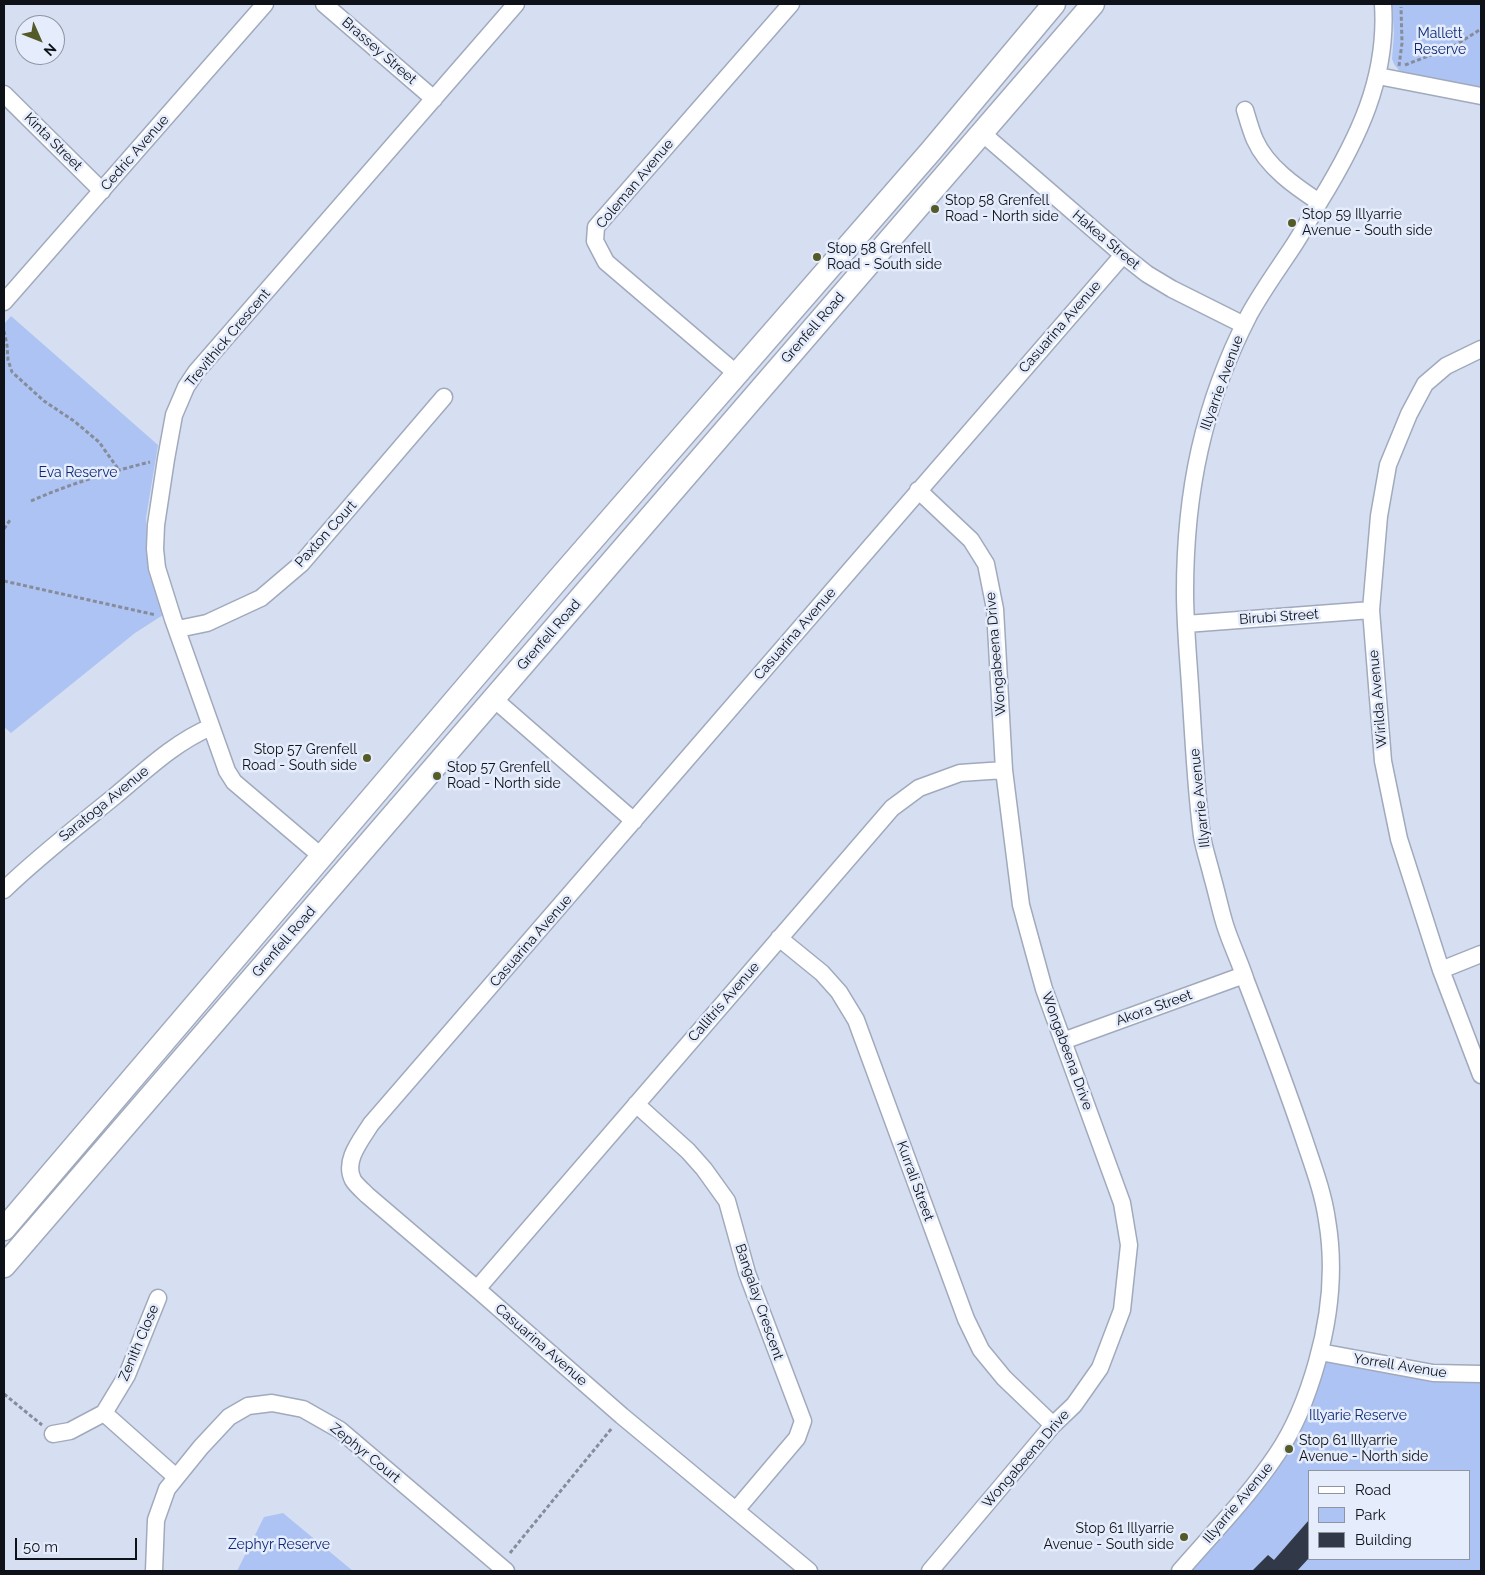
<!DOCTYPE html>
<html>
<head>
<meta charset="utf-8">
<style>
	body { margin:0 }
	#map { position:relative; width:1485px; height:1575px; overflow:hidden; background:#d6dff2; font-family:Raleway,sans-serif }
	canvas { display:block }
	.frame { position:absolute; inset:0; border:5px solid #0e1117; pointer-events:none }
	.legend { position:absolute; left:1308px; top:1470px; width:162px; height:90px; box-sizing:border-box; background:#e5ecfc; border:1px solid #8f94a0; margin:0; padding:6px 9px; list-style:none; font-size:15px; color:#0e1117 }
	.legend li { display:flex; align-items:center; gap:10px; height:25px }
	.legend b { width:25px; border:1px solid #8f94a0 }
	.north { position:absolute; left:15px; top:15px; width:50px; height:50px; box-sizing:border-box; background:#e5ecfc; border:1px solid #8f94a0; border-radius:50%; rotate:134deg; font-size:14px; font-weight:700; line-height:20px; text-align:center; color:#0e1117 }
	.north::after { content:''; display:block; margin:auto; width:18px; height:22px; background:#545a28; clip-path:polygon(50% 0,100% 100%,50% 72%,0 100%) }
	.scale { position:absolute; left:15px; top:1538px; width:122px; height:22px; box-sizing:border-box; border:2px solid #0e1117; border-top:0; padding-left:6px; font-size:15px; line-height:18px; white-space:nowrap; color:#0e1117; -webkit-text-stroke:4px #e5ecfc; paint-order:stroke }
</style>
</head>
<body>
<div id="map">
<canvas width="1485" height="1575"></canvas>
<div class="frame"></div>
<ul class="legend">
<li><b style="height:6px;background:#fff"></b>Road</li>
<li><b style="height:14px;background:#acc3f3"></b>Park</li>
<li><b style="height:14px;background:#313847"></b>Building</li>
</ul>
<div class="north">N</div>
<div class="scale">50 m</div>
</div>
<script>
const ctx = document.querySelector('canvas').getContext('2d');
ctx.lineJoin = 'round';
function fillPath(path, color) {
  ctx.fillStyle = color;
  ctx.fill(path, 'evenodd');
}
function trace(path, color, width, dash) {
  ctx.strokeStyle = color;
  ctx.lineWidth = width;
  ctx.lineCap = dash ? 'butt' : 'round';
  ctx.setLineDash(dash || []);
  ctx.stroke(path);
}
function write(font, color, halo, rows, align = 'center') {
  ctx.font = font + ' Raleway,sans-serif';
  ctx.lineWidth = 5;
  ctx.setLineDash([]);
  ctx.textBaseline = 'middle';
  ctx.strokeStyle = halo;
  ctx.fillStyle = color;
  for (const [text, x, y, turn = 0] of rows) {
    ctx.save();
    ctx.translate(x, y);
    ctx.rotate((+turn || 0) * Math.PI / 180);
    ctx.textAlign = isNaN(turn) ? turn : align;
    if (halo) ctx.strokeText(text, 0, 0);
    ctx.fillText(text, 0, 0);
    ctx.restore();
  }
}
fillPath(new Path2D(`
	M1392 4H1481V88L1401 73 1394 64 1392 59 1394 34Z
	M11 316 158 445 146 518 149 569 163 615 135 633 11 733 4 727V324Z
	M1320 1352 1481 1374V1571H1180L1261 1476ZM1309 1471H1469V1559H1309Z
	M283 1513 353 1571H237L264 1517Z`), '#acc3f3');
fillPath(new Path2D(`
	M1309 1520V1558L1297 1571H1252L1268 1555 1274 1560Z`), '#313847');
const minor = new Path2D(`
	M324 4 434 99
	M1378 76 1481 96
	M4 94 102 191
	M1245 110C1248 120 1251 131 1255 140 1267 167 1296 187 1319 202
	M982 133 1123 255 1147 274 1172 289 1244 325
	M4 302 265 4
	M1481 349 1446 366 1425 384 1409 414 1388 465 1379 516 1371 610 1383 761 1399 839 1441 970 1481 1075
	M737 374 606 262 595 241 596 227 791 4
	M918 490 971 540 986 564 995 609 1004 770 1021 905 1044 989 1122 1203 1129 1245 1122 1310 1100 1368 1074 1405 1053 1425 930 1571
	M1186 624 1371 610
	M178 629 207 623 261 598 301 564 444 397
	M494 699 634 821
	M321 856 234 782 227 771 173 619 157 568 155 549 156 525 166 459 174 415 186 387 196 372 516 4
	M4 890C39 856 77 827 115 796 145 771 175 742 211 727
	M779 938 822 973 839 992 856 1020 966 1319 981 1350 1004 1378 1053 1425
	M1441 970 1481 954
	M1063 1041 1244 975
	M636 1104 688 1151 704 1169 727 1201 747 1273 803 1421 797 1438 736 1510
	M477 1289 892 808 919 788 960 773 1004 770
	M1320 1352 1433 1373 1481 1374
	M104 1413 176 1477
	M53 1434 70 1431 104 1413 127 1375 158 1298
	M154 1571 156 1520 167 1489 201 1447 229 1417 248 1406 272 1403 303 1409 340 1430 506 1571
	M809 1571 622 1416 477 1289 367 1195C363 1191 356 1185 353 1180 343 1161 361 1140 371 1124L1123 255
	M1180 1571C1213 1533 1249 1496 1277 1454 1296 1426 1308 1394 1317 1362 1330 1316 1335 1267 1327 1220 1323 1192 1313 1166 1304 1139 1286 1086 1266 1033 1246 981 1240 962 1231 944 1225 925 1220 909 1217 893 1212 876 1209 863 1204 849 1202 836 1196 791 1194 746 1191 701 1189 665 1185 628 1185 592 1185 492 1203 404 1249 315 1261 293 1276 272 1290 251 1301 235 1310 218 1320 201 1358 139 1388 78 1383 4`);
const secondary = new Path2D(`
	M4 1229 555 583 931 151 1054 4
	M4 1266 1093 4`);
trace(minor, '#a1aabc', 19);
trace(secondary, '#a1aabc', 25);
trace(new Path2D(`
	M1405 65 1454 46 1481 29
	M1399 66 1402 43 1401 7
	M4 331 7 345 8 360 12 372 44 401 74 421 99 442 119 470
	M31 501C69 484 110 472 150 462
	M4 529 10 520
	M4 581 156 615
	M4 1394 42 1425
	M510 1553 612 1428`), '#868c9a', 3, [4, 2.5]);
trace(minor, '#fff', 16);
trace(secondary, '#fff', 22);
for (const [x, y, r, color] of [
	[935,209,5,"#545a28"],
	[1292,223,5,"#545a28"],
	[817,257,5,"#545a28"],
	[367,758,5,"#545a28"],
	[437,776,5,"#545a28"],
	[1289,1449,5,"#545a28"],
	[1184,1537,5,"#545a28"]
]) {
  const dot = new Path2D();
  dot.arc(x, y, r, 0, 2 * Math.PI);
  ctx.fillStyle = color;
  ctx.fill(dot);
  trace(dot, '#e5ecfc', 2);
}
write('14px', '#0e2875', '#e5ecfc', [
	["Mallett",1440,34],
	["Reserve",1440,50],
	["Eva Reserve",78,473],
	["Illyarie Reserve",1358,1416],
	["Zephyr Reserve",279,1545]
]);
write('14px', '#0e1117', '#e5ecfc', [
	["Brassey Street",379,51,41],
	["Kinta Street",53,142,45],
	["Cedric Avenue",135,153,-49],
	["Coleman Avenue",635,184,-50],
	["Hakea Street",1106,240,40],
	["Casuarina Avenue",1060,327,-49],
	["Grenfell Road",813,328,-49],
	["Trevithick Crescent",228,338,-50],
	["Illyarrie Avenue",1222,383,-70],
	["Paxton Court",326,534,-48],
	["Birubi Street",1279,617,-4],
	["Casuarina Avenue",795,634,-49],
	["Grenfell Road",549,635,-49],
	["Wongabeena Drive",996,654,-95],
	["Wirilda Avenue",1378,699,-95],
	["Illyarrie Avenue",1200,798,-96],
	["Saratoga Avenue",104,804,-39],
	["Casuarina Avenue",531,941,-49],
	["Grenfell Road",284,942,-49],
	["Callitris Avenue",724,1002,-49],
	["Akora Street",1154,1008,-20],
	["Wongabeena Drive",1067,1051,70],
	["Kurrali Street",915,1181,70],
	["Bangalay Crescent",759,1302,71],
	["Zenith Close",139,1343,-67],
	["Casuarina Avenue",541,1345,41],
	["Yorrell Avenue",1400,1366,9],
	["Zephyr Court",365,1453,39],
	["Wongabeena Drive",1026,1459,-49],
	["Illyarrie Avenue",1238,1503,-50]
]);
write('14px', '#0e1117', '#e5ecfc', [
	["Stop 58 Grenfell",945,201],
	["Road - North side",945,217],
	["Stop 59 Illyarrie",1302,215],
	["Avenue - South side",1302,231],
	["Stop 58 Grenfell",827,249],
	["Road - South side",827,265],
	["Stop 57 Grenfell",357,750,"right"],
	["Road - South side",357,766,"right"],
	["Stop 57 Grenfell",447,768],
	["Road - North side",447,784],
	["Stop 61 Illyarrie",1299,1441],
	["Avenue - North side",1299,1457],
	["Stop 61 Illyarrie",1174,1529,"right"],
	["Avenue - South side",1174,1545,"right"]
], 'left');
</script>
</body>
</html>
